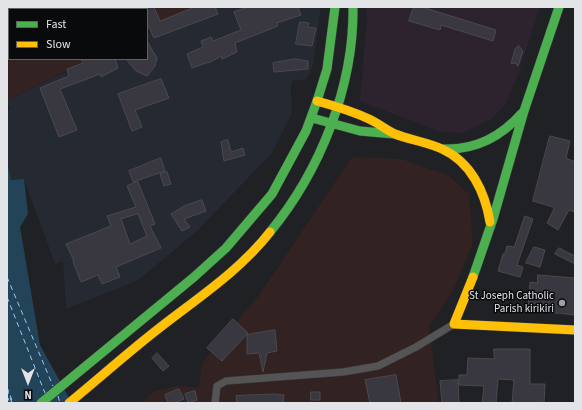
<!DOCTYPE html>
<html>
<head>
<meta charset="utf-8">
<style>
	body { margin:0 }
	#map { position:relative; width:582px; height:410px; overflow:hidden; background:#202124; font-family:"Source Sans 3",sans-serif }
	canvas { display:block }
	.frame { position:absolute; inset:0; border:8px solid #e2e4e8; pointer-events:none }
	.legend { position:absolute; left:8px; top:8px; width:140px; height:52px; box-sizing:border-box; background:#090a0c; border:1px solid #606164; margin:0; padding:5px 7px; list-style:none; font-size:12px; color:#e2e4e8 }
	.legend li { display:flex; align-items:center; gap:8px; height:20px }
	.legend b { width:20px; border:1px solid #606164 }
	.north { position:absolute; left:8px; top:362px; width:40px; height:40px; -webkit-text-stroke:3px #090a0c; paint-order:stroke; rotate:180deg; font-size:11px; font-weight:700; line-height:16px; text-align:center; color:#e2e4e8 }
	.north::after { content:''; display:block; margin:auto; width:14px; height:18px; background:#e2e4e8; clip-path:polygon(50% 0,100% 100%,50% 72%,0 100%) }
</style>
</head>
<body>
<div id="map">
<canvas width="582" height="410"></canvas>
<div class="frame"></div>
<ul class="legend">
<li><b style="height:5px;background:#4caf50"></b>Fast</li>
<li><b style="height:5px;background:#ffc107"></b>Slow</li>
</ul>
<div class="north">N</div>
</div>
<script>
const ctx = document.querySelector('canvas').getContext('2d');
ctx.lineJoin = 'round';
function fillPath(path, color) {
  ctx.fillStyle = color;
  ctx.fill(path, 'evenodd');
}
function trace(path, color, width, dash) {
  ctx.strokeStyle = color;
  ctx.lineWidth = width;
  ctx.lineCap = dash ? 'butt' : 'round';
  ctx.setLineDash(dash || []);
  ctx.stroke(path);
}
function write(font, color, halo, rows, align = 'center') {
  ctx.font = font + ' "Source Sans 3",sans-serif';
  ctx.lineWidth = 3;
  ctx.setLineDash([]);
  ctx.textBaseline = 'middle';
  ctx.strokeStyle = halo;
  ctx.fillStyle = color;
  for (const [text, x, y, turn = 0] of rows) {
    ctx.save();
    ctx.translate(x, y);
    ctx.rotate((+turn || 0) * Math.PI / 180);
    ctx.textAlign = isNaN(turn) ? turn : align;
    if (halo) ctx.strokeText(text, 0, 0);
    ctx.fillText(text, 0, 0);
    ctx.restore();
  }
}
fillPath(new Path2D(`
	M206 7H321L313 65 307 79 292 81 291 89 292 113 272 153 197 231 137 281 66 309 63 261 55 264 24 179 11 180 7 161V110L10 109 7 100 94 59H147V34Z`), '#242932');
fillPath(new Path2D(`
	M7 7H201L147 33V9H9V59H92L7 100Z
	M352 157 401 159 448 175 469 194 473 243 453 291 429 326 439 403H140L155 391 177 386 199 387 202 363 259 295Z`), '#322221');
fillPath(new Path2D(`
	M366 7H540L518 75 506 103 493 118 462 133 440 132 360 101 367 18Z`), '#2c232f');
fillPath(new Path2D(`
	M7 161 11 180 24 179 28 214 20 227 40 345 72 403H7Z`), '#224358');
trace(new Path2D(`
	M7 277 53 386
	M7 297 45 393
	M7 387 13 403
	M7 389 12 403
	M7 396 10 403
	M58 396 60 403`), '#90cffa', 1, [5, 4]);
const building = new Path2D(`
	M147 7H154L160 21 195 7H215L218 14 154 38 147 23Z
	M249 7H298L301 15 277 23 278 26 235 43 237 52 222 59 221 56 209 63V62L192 68 187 54 203 47 201 41 211 37 213 41 241 30 234 12Z
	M414 7H422L496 30 493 41 441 25 440 30 409 21Z
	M300 22 309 23 308 27 316 28 312 46 296 44Z
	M147 41 157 58 155 66 147 76 136 71 126 59H147Z
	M519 46 523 51 518 66 515 63 511 64 515 49Z
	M81 59H115L118 68 101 77 100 74 60 89 77 130 59 137 40 88 69 76 67 69 83 63Z
	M295 59 308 61V69L274 72 273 63Z
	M161 79 169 98 135 110 142 127 132 131 118 94Z
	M550 136 570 141 566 158 575 162V212L569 210 558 230 547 223 554 209 553 207 533 201Z
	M228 140 231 152 243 148 245 155 224 161 221 142Z
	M161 158 165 171 133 182 129 171Z
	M167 172 171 184 164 186 160 174Z
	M138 182 155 224 150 226 161 248 116 267 120 277 102 284 98 275 81 282 73 262 74 261 66 244 111 226 107 216 136 207 127 186ZM138 214 147 236 130 244 121 219Z
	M202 200 206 211 184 219 190 227 182 231 171 214 184 206Z
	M525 216 533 219 517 265 523 267 520 277 498 271 503 254H505L507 246 514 247Z
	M534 247 545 250 540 267 526 263Z
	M559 248 575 256V264L555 254Z
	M538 275 575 278V315L528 310 530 282 537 283Z
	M233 319 248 333 222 361 207 348Z
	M275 330 277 351 267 353 263 372 259 353 247 354V335Z
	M494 349H530V384H545L544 403H512L514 380 498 379 496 403H482L484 386 459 385V375H467L468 358 494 359Z
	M157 353 169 366 163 371 152 358Z
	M396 375 401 403H370L365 380Z
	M458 380 459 403H442L440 381Z
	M179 389 184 399 174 403H168L165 395Z
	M195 391 197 400 188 403 185 394Z
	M311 392H320V400H311Z
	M275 394 284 395 283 403H237L236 396Z`);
fillPath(building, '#39373f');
trace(building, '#4a4a4d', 1);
const street = new Path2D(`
	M215 403 217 386 226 381 343 372 378 366 416 347 454 324`);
const fast = new Path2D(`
	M312 118 360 131 394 134
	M444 149C476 150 501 137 522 113
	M270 232C320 171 354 87 353 7
	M473 277 493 219 524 111 559 7
	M41 403 194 277 226 248 272 194 306 131 317 101 327 69 335 7`);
const slow = new Path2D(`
	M317 101C335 106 352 111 369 119 378 123 386 130 395 134 410 140 427 142 442 149 471 162 485 192 490 222
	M473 277 454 324 575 330
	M69 403C97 380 124 356 153 333 193 301 238 273 270 232`);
trace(street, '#3c3c3f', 8);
trace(fast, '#3c3c3f', 10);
trace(slow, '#3c3c3f', 10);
trace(street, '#545454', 7);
trace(fast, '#4caf50', 9);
trace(slow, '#ffc107', 9);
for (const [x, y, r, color] of [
	[562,303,4,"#9ea0a3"]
]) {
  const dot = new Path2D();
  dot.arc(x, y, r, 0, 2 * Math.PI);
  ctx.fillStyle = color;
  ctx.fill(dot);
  trace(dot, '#090a0c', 1.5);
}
write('11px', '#e2e4e8', '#090a0c', [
	["St Joseph Catholic",554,297],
	["Parish kirikiri",554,310]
], 'right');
</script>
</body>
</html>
